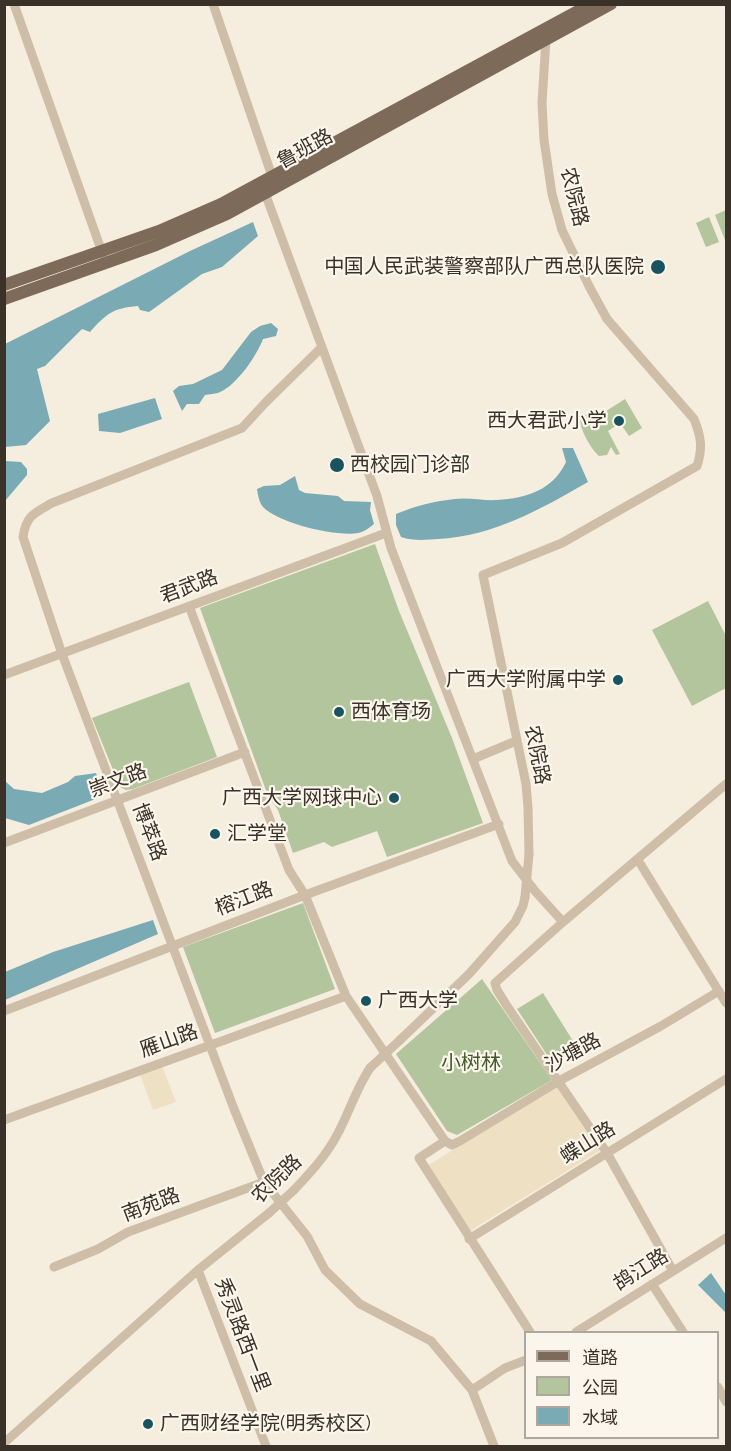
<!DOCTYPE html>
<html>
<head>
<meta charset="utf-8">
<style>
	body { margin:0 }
	#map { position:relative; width:731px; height:1451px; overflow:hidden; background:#f5edde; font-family:Raleway,"Noto Sans SC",sans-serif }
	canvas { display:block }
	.frame { position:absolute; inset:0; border:6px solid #3a3129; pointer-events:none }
	.legend { position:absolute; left:524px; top:1331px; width:195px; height:108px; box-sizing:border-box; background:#fbf6eb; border:2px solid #aea79d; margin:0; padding:8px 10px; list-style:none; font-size:18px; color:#3a3129 }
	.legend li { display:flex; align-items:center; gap:12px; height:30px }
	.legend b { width:30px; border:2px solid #aea79d }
</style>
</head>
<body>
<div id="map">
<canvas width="731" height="1451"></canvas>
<div class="frame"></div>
<ul class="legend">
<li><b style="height:8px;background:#7e6a59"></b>道路</li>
<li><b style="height:16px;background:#b2c59c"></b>公园</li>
<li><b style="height:16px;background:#7aabb5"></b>水域</li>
</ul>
</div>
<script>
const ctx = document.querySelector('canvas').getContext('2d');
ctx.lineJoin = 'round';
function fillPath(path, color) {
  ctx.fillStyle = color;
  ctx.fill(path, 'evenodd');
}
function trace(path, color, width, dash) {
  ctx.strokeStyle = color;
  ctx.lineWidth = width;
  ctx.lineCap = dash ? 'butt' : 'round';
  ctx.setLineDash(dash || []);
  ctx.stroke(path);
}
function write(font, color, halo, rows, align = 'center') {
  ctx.font = font + ' Raleway,"Noto Sans SC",sans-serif';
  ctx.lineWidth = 4.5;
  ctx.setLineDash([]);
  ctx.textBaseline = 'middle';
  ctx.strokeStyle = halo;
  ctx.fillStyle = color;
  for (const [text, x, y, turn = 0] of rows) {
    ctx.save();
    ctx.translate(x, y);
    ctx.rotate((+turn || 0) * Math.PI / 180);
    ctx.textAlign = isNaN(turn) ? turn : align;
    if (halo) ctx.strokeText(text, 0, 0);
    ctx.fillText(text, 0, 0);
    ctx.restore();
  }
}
fillPath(new Path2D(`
	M726 210V239L725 240 715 215Z
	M709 217 719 242 706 247 696 223Z
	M625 399 642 428 629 436 620 423 608 431 620 454 616 455 611 447 607 455 599 456C591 449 580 430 580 419L587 414 594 415 593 412 596 410 600 415Z
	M375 544 399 611 452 738 483 823 387 857 377 831 332 847 324 842 293 853 278 810 268 796 200 608Z
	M708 601 726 636V688L692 706 652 630Z
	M189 682 217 757 133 789 126 790 120 787 92 718Z
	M303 903 335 989 215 1033 183 947Z
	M482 979 552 1080 457 1135 447 1131 396 1054Z
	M543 993 578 1049 553 1064 517 1009Z`), '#b2c59c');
fillPath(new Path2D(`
	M162 1066 176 1102 153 1110 140 1074Z
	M558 1085 601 1150 468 1232 427 1166Z`), '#eee0c3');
fillPath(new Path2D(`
	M253 222 258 236 222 267 202 274 149 312 140 310 138 306C113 308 106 314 90 332L82 329 45 366 37 369 50 421 26 445 5 447V344L190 251Z
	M271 323 278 329 276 336 263 339C257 355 237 385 220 392 216 394 209 394 205 395L199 404H187L182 411 173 391 179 386 193 384 222 370 251 332 260 326Z
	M155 398 162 419 120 433 99 431 98 414Z
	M562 448H573L588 482C541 509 494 536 438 539 425 540 413 541 401 537L396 525V514C415 506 435 501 455 499 469 497 483 501 497 500 527 498 553 490 566 462Z
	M5 461 21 462 27 469V475L5 501Z
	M295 476 299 490 305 493 338 496 344 501 371 502 370 510 374 524C369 528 364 532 358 533 335 537 279 523 263 507 259 502 258 495 257 489L264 486 280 485Z
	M96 773 103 794 98 798 29 825 5 818V781L14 789 42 793 68 782 75 776Z
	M153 920 158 934 5 1000V972L53 952Z
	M711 1273 726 1295V1313L698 1285Z`), '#7aabb5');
trace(new Path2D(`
	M14 4 103 255
	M213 4 274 182
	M265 193 377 496 391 548 512 861 535 891 563 922
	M322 347 266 402 242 428 52 503C34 513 26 516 23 537L62 654 234 1109 264 1182 307 1236 325 1270 360 1304 431 1341 472 1390 505 1368 526 1360
	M189 606 289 870 305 895 346 996 445 1141 419 1158 530 1332
	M4 675 386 533
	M473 759 516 741
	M4 843 245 752
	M529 854 528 808 526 784 483 575 562 543 697 466C703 448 701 436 694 419L607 319 590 288 562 230 552 194 544 140 542 103 546 39
	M638 860 726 1003
	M4 1011 305 895 499 824
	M400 1040 469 974 515 922 523 906 525 897
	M4 1120 346 996
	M445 1141 452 1145 460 1141 559 1081 661 1026 719 991
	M294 1190C310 1173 326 1156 337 1135 349 1113 356 1089 370 1068
	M469 1239 726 1079
	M54 1267 98 1249 128 1232 264 1182
	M198 1270 266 1446
	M673 1271 607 1153 507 1006 497 990 495 983 563 922 726 784
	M652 1284 683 1332
	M576 1332 726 1238
	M718 1387 726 1402
	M472 1390 494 1446
	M4 1443 198 1270 269 1213`), '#cebea8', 9);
trace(new Path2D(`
	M4 285 159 231 221 204 591 4
	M4 299 156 245 227 214 611 4`), '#7e6a59', 12);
trace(new Path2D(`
	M525 897 529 854
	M370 1068 400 1040
	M269 1213 294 1190`), '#cebea8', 9);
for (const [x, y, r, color] of [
	[658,267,8,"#1a5360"],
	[619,421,6,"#1a5360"],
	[337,465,8,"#1a5360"],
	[618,680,6,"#1a5360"],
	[339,712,6,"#1a5360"],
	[394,798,6,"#1a5360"],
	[215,834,6,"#1a5360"],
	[366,1001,6,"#1a5360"],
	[148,1424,6,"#1a5360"]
]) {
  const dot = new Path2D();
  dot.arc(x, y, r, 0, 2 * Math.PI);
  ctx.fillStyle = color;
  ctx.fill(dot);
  trace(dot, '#fbf6eb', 2);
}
write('20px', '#3a3129', '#fbf6eb', [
	["鲁班路",305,149,-29],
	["农院路",574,197,76],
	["君武路",189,587,-21],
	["农院路",537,755,79],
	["崇文路",118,781,-21],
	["博萃路",149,832,69],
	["榕江路",244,899,-21],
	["雁山路",169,1041,-20],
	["沙塘路",573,1053,-29],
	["蝶山路",588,1143,-32],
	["农院路",277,1179,-44],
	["南苑路",151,1205,-21],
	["鸪江路",641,1270,-32],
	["秀灵路西一里",242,1335,69]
]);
write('20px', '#3a3129', '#fbf6eb', [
	["中国人民武装警察部队广西总队医院",644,267,"right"],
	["西大君武小学",607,421,"right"],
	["西校园门诊部",350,465],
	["广西大学附属中学",606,680,"right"],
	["西体育场",351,712],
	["广西大学网球中心",382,798,"right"],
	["汇学堂",227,834],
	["广西大学",378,1001],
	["广西财经学院(明秀校区)",160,1424]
], 'left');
write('20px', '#435b2a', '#fbf6eb', [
	["小树林",471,1063]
]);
</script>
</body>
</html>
